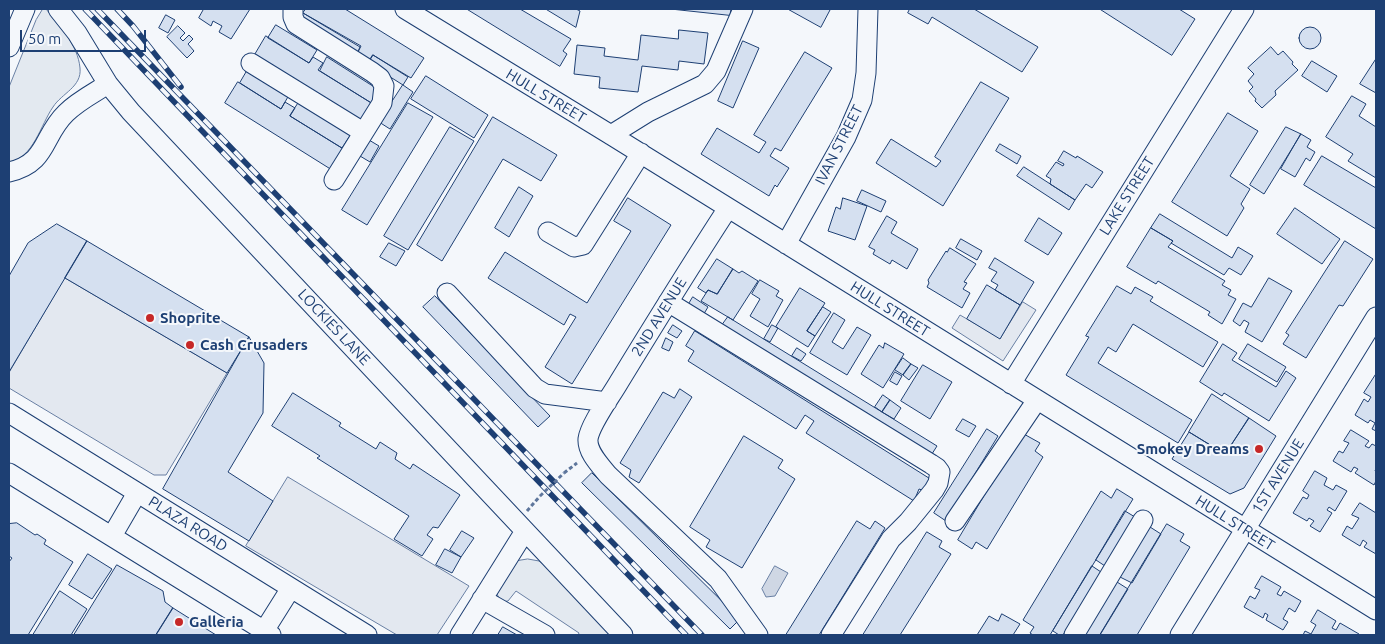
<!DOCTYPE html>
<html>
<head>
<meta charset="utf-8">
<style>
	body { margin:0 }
	#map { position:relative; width:1385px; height:644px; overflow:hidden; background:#f4f7fb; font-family:Ubuntu,sans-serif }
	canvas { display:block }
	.frame { position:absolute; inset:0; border:10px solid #1d3f73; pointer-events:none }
	.scale { position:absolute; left:20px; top:30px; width:126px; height:22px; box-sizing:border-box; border:2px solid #1d3f73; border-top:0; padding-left:6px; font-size:15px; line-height:18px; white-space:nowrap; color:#1d3f73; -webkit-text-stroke:4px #f4f7fb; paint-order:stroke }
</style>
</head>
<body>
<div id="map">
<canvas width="1385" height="644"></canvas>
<div class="frame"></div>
<div class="scale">50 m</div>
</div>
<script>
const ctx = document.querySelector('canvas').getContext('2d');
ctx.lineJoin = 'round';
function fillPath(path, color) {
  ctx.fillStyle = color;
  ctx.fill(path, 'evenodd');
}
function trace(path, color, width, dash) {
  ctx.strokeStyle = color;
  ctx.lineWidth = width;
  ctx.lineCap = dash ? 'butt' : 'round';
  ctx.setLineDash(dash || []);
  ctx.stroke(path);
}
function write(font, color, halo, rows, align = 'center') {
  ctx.font = font + ' Ubuntu,sans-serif';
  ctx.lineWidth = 4;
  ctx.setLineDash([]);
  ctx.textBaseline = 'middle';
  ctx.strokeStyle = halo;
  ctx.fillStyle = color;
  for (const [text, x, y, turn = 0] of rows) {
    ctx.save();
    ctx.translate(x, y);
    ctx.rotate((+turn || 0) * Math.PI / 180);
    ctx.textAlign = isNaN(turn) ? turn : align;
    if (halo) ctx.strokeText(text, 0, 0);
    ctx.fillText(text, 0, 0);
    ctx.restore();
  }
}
const green = new Path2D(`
	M43 9H46C59 25 78 45 80 68 82 87 62 93 53 107 41 124 33 159 9 162V87L36 20Z
	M528 559 539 561 555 572 611 635H578L579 633 516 591 508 601 501 602 497 594 499 586 517 561Z`);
fillPath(green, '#e3e9f0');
trace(green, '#687fa3', 1);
const parking = new Path2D(`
	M65 278 227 373 166 475H154L9 388V373Z
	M1023 302 1036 310 1003 361 952 328 960 315 1000 338Z
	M288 477 469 586 437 635H397L246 546Z`);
fillPath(parking, '#e3e8f0');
trace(parking, '#687fa3', 1);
const water = new Path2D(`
	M775 566 788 573 775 596 766 597 762 589Z`);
fillPath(water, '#cfd7e4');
trace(water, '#687fa3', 1);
const building = new Path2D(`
	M204 9H250L231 39 219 32 222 26 213 21 211 26 199 18Z
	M306 9H345L424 58 411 78 373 55 368 63 356 56 361 46 303 13Z
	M467 9H520L571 39 563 51 567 54 560 66Z
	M546 9H576L580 11 576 27Z
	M671 9H731L730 15Z
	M788 9H828L830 10 821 27Z
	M910 9H974L1038 47 1022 72 932 17 928 24 908 13Z
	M1100 9H1179L1195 19 1172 55Z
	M303 13 360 47 356 56 299 22Z
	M166 15 175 20 168 33 159 28Z
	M276 25 317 50 309 63 268 38Z
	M178 26 185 33 180 38 183 41 189 35 193 39 188 44 194 51 187 58 167 37Z
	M1299 38a11 11 0 1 1 22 0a11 11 0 1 1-22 0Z
	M679 30 708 33 704 64 679 61 678 70 642 66 638 92 599 88 600 77 574 74 577 45 605 48 604 56 638 60 641 35 678 39Z
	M266 36 309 63 313 57 323 63 318 70 373 104 360 124 253 58Z
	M743 41 759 48 733 108 718 101Z
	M1271 47 1278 55 1283 51 1293 62 1292 64 1298 70 1275 91 1276 95 1262 108 1255 101 1256 99 1249 91 1253 87 1248 81 1254 74 1248 68Z
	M805 52 832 68 781 151 775 148 770 156 789 168 777 187 775 185 769 196 701 154 717 128 759 153 766 142 754 135Z
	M373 55 408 77 403 85 368 63Z
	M327 57 379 90 373 104 320 71Z
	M1376 59V93L1360 84Z
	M1312 61 1337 76 1327 92 1302 76Z
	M247 71 289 95 281 109 240 83Z
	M426 76 488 115 474 138 411 99Z
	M238 82 281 109 285 102 295 108 290 116 345 150 332 170 225 103Z
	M981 82 1009 98 943 206 876 163 891 139 936 167 941 161 935 157Z
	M403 85 413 92 390 129 379 122Z
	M1352 96 1366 104 1359 116 1376 127V178L1348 161 1353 154 1326 137Z
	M299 102 351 134 342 148 290 116Z
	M408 103 433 117 367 225 342 210Z
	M1228 113 1258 131 1230 176 1250 189 1241 204 1244 208 1227 236 1172 202Z
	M493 117 557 155 541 181 503 159 442 261 417 245Z
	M450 127 474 141 408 250 384 236Z
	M1286 127 1301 134 1264 194 1250 185Z
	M1301 134 1311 140 1307 147 1315 152 1310 161 1306 158 1295 177 1281 169Z
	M369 140 379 146 370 162 360 156Z
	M1000 144 1021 156 1017 164 996 151Z
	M1064 151 1076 158 1077 156 1103 172 1092 188 1086 184 1075 200 1050 184 1051 179 1046 176 1056 162 1063 166 1064 164 1058 161Z
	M1322 156 1376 188V229L1304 185Z
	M1024 167 1075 200 1069 210 1017 176Z
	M519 187 533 196 509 237 495 228Z
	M862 190 886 201 881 212 857 201Z
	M628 198 671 225 572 384 545 367 576 317 570 314 564 325 488 278 505 252 587 303 631 231 614 221Z
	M843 198 867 206 855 240 828 231 836 207 840 209Z
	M1295 208 1340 239 1322 264 1277 234Z
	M1160 214 1232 258 1238 247 1253 256 1241 275 1229 268 1224 275 1171 243 1173 241 1151 228Z
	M887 216 897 222 891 233 918 249 907 269 892 260 890 264 873 254 875 250 869 247Z
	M1039 218 1062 233 1048 255 1025 241Z
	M57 224 87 241 9 372V276L28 243Z
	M1151 228 1173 241 1168 247 1225 281 1222 285 1231 290 1228 295 1236 299 1222 324 1208 315 1210 312 1158 281 1156 284 1127 267Z
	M961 239 982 251 977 260 956 248Z
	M87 241 249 337 227 373 65 278Z
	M1345 241 1373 259 1343 306 1339 305 1306 358 1283 344 1289 335 1286 333Z
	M389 243 405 251 396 266 380 257Z
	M950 248 976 264 964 282 967 283 963 289 970 293 962 308 927 287 929 283 928 280 946 251 947 252Z
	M995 258 1034 282 1020 305 995 290 998 285 991 281 997 272 989 268Z
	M717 259 733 269 717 294 708 290 706 293 698 288Z
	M733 269 739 273 742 271 758 281 733 320 701 301 708 290 717 294Z
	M1269 278 1292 291 1262 342 1245 332 1249 323 1244 320 1240 326 1233 321 1243 303 1251 307Z
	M760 280 779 291 776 296 783 300 768 327 750 316 760 299 752 294Z
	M987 285 1020 305 1000 339 967 319Z
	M1117 286 1131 294 1135 287 1153 297 1150 301 1218 342 1203 367 1133 324 1116 352 1108 347 1098 363 1192 420 1178 443 1066 375 1089 337 1086 336Z
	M800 288 825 303 807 331 815 336 808 347 776 327Z
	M435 296 550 416 538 427 423 307Z
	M693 297 708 307 702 317 687 307Z
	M823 307 831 312 815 336 807 331Z
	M834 313 845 320 832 342 843 349 857 327 871 335 847 375 810 353Z
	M728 317 937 446 930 457 720 328Z
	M673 325 682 331 677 338 668 333Z
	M772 325 778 328 770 342 764 339Z
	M695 331 932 480 925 491 919 489 914 501 806 433 814 421 805 415 796 429 688 361 694 351 686 346Z
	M249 337 264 363 263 413 228 472 273 501 249 541 163 489Z
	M666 338 673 342 669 351 662 348Z
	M885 343 904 354 883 388 861 374 879 345 883 348Z
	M1223 344 1237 353 1232 360 1276 387 1286 371 1296 378 1269 421 1224 393 1222 396 1200 382Z
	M1248 344 1286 367 1277 382 1239 359Z
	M797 348 806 354 801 361 792 356Z
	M903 358 911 364 903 375 895 370Z
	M911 364 918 368 909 380 903 375Z
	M923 365 952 382 930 419 901 401Z
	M895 372 902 376 897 385 890 381Z
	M1376 374V431L1372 429 1375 423 1370 420 1368 423 1355 415 1364 399 1368 402 1371 397 1364 393Z
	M680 389 692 397 639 483 629 477 631 470 620 463 663 392 674 398Z
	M293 393 341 423 339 426 376 449 380 442 397 453 395 459 410 469 413 464 460 495 438 528 433 527 427 535 433 539 422 556 394 539 409 516 317 458 320 456 272 426Z
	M1212 394 1249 418 1225 454 1189 432Z
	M883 395 890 400 882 412 875 407Z
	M890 400 901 408 894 419 882 412Z
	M1249 418 1276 436 1244 488 1230 494 1172 459 1189 432 1225 454Z
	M963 419 976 426 969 437 956 430Z
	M987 429 998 436 946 521 934 513Z
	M1351 430 1369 441 1365 446 1369 448 1372 444 1376 446V468L1375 471 1376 472V481L1374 485 1355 473 1358 469 1354 467 1351 472 1333 461 1339 451 1343 453 1349 443 1344 441Z
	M1022 433 1040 443 1035 451 1043 457 987 549 976 542 972 549 958 540Z
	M744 436 783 460 778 468 795 479 742 568 706 547 710 540 690 527Z
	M1315 471 1327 478 1324 485 1333 490 1336 485 1347 491 1335 511 1329 507 1327 510 1332 513 1320 532 1310 526 1314 521 1309 518 1307 521 1293 513 1303 497 1307 499 1309 495 1303 491Z
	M592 473 740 619 730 629 582 483Z
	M1117 489 1133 499 1050 635H1033L1030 633 1034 627 1023 620 1101 491 1111 498Z
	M1360 503 1376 513V554L1364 547 1367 543 1363 540 1360 546 1342 535 1347 526 1352 529 1359 518 1352 515Z
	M1125 511 1135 517 1105 566 1096 560Z
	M857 521 870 529 875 521 885 528 819 635H786Z
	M17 523 35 535 37 534 46 540 44 544 73 562 28 635H9V562L12 558 9 556V524Z
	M1167 524 1184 534 1180 541 1190 547 1137 635H1100Z
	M1150 527 1161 534 1132 583 1120 577Z
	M462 531 474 538 461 557 450 550Z
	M927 532 942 541 939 547 951 554 900 635H863Z
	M445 549 461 557 452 573 436 565Z
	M88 554 112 569 92 599 69 585Z
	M117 565 163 591 165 602 173 608 156 635H74Z
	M1092 566 1101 572 1063 635H1059L1053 631Z
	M1262 576 1281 587 1277 594 1281 596 1284 591 1301 601 1295 612 1289 608 1283 619 1288 622 1283 630 1266 620 1268 615 1265 613 1263 618 1244 607 1250 596 1255 599 1260 590 1255 588Z
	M1117 582 1128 589 1100 635H1084Z
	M60 591 87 609 71 635H33Z
	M173 608 216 635H156Z
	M1318 610 1336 621 1332 628 1336 630 1340 623 1359 634 1358 635H1303L1305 631 1311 634 1316 625 1311 622Z
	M1002 614 1020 624 1013 635H977L989 616 998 621Z
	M503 627 517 635H498Z`);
fillPath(building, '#d5e0f0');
trace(building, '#1d3f73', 1);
const minor = new Path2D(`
	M58 9 77 33 108 84 131 112 623 635
	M293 9V17L296 24 372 72 380 78 384 86 382 103 334 180
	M405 9 611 135 1376 610
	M9 47 25 9
	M251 63 363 132
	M611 135 648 112 705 84 716 71 743 9
	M9 172C48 163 42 136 66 113 78 101 94 93 108 84
	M728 208C691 265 655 323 619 382 611 396 590 424 588 439 587 452 600 465 608 475L718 579 758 635
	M548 232 574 247 583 245 641 153
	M786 244 846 137 862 100 866 73 868 9
	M447 293 535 388 545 394 607 402
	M668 302 931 464 937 468 940 472 938 483 934 490 908 522 891 539 831 635
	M1011 384 1244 9
	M9 413 367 635
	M9 473 271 635
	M955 521 1037 400
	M112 536 137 493
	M482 599 545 635
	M264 631 291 588
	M460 635 525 531
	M1074 635 1143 520
	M1180 635 1376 317`);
trace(minor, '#1d3f73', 21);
trace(new Path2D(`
	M564 473 577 463
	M527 511 540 496`), '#5e769c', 3, [4, 2.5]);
trace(minor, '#f4f7fb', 19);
const rail = new Path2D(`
	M85 9 686 635
	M97 9 702 635
	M117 9 133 26 181 87`);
trace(rail, '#1d3f73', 5.5);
trace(rail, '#f4f7fb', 4, [11]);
trace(new Path2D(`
	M540 496 564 473`), '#5e769c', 3, [4, 2.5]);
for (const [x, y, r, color] of [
	[150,318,5,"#c62828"],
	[190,345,5,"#c62828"],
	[1259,449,5,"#c62828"],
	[179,622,5,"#c62828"]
]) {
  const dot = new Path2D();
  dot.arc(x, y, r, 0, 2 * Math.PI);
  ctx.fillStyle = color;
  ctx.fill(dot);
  trace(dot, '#f4f7fb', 2);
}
write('15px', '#1d3f73', '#f4f7fb', [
	["HULL STREET",546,96,31],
	["IVAN STREET",839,145,-63],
	["LAKE STREET",1127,196,-58],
	["HULL STREET",890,309,32],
	["2ND AVENUE",659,317,-58],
	["LOCKIES LANE",334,327,47],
	["1ST AVENUE",1278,476,-58],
	["HULL STREET",1235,523,32],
	["PLAZA ROAD",188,524,32]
]);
write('bold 15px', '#1d3f73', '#f4f7fb', [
	["Shoprite",160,318],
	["Cash Crusaders",200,345],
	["Smokey Dreams",1249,449,"right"],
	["Galleria",189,622]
], 'left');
</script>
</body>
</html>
